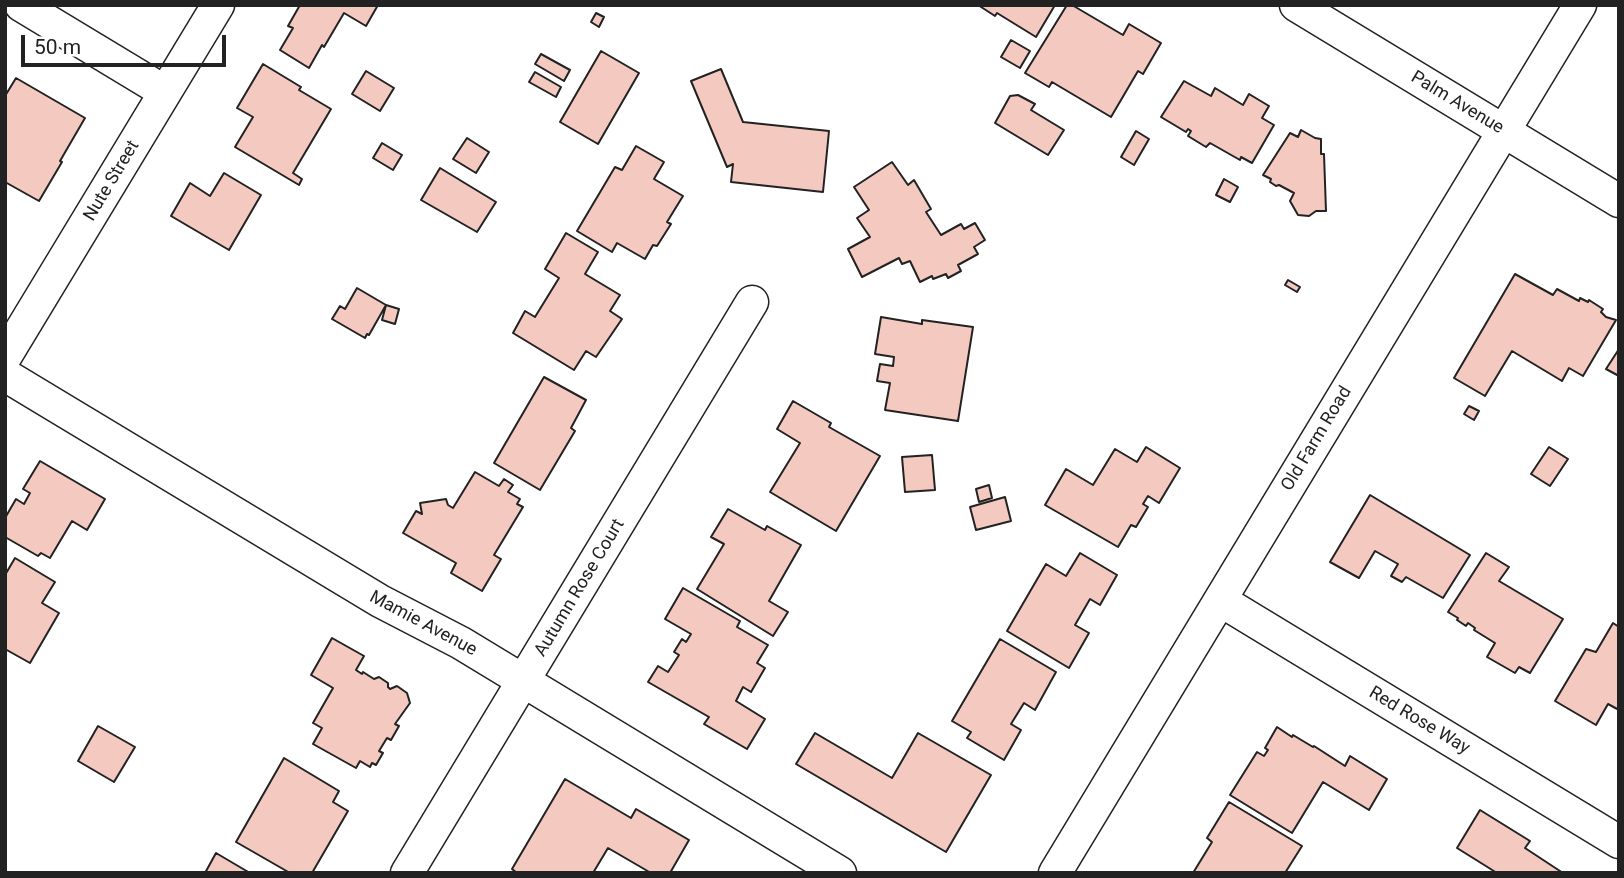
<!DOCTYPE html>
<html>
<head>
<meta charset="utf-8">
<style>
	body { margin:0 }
	#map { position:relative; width:1624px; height:878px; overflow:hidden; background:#fff; font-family:Roboto,sans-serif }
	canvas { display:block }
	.frame { position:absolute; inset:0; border:7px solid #222; pointer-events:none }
	.scale { position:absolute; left:21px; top:35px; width:205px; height:32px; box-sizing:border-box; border:4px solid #222; border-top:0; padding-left:9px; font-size:21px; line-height:24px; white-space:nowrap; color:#222; -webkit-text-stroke:5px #fff; paint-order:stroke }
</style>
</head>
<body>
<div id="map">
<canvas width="1624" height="878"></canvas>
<div class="frame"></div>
<div class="scale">50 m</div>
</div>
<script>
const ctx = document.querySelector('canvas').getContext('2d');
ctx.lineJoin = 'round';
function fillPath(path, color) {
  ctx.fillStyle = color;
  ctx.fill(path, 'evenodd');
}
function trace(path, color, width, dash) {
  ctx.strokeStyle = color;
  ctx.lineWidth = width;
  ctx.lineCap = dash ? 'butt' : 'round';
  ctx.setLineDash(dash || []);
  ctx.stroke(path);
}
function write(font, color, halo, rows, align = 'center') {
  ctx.font = font + ' Roboto,sans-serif';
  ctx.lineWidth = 5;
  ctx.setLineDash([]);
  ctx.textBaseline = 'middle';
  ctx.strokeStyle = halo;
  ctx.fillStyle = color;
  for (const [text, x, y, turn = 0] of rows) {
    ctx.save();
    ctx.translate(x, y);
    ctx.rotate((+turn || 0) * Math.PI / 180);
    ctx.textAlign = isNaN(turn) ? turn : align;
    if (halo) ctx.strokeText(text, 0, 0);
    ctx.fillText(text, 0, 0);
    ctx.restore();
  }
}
const building = new Path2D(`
	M300 5H378L366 26 344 13 324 47 322 45 309 68 280 50 293 28 288 26Z
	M978 5H1055L1036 37 997 13 995 16Z
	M1067 5H1072L1123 35 1129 24 1161 43 1143 74 1138 71 1111 117 1052 82 1049 87 1025 73Z
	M596 13 604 17 599 27 591 22Z
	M1011 40 1030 51 1020 68 1001 57Z
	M601 51 639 73 598 144 560 122Z
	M541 54 570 70 564 81 535 64Z
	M263 64 301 87 299 90 331 109 293 173 302 179 299 185 235 147 253 117 237 108Z
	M721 69 743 122 829 131 823 192 731 182 733 164 727 167 691 81Z
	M366 71 394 88 380 111 352 94Z
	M535 72 561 87 556 97 529 82Z
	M16 78 85 118 60 161 62 162 39 201 5 182V96Z
	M1184 81 1211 96 1215 88 1243 105 1249 94 1269 106 1262 118 1274 125 1252 163 1241 157 1240 160 1210 143 1206 147 1188 136 1191 131 1188 129 1186 132 1161 117Z
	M1018 95 1035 104 1031 110 1064 130 1048 155 995 123 1010 96Z
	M1301 130 1315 138 1321 139V154H1324L1326 211H1316L1309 216 1298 215 1290 201 1294 193 1279 185 1276 186 1270 182 1271 179 1263 175 1290 133 1298 137Z
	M1136 131 1149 139 1134 165 1121 157Z
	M467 138 489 152 476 173 453 159Z
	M382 143 402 155 393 170 373 158Z
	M636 146 664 162 654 179 683 196 667 222 671 224 657 246 653 245 645 259 617 243 612 252 577 231 615 167 622 170Z
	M892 162 908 185 914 180 931 209 926 212 941 235 961 224 964 229 975 223 985 240 974 247 978 254 958 265 961 271 948 278 946 274 933 279 932 276 920 282 910 261 902 264 899 258 862 277 848 249 870 237 857 218 869 210 854 187Z
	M440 168 496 202 477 232 421 200Z
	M224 173 261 195 229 250 171 216 190 183 210 196Z
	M1224 179 1238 187 1230 202 1216 195Z
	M566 233 598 252 585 274 620 295 610 311 622 319 596 357 586 351 574 370 513 333 525 311 535 317 559 278 545 269Z
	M1515 274 1553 295 1557 289 1579 301 1580 298 1588 302 1589 300 1603 309 1601 312 1606 317 1616 320 1583 376 1569 368 1562 381 1512 351 1485 396 1454 378Z
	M1288 280 1300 287 1297 292 1285 285Z
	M357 288 386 305 369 335 367 334 365 338 332 319 340 306 345 309Z
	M386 305 399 309 395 324 382 320Z
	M881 317 922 324V320L973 327 958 421 885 410 890 383 877 381 880 364 893 366 894 357 875 354Z
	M1619 349V376L1606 369Z
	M544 377 586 400 571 428 575 431 540 490 494 463Z
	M793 401 831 423 829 427 880 456 836 531 770 492 800 443 777 429Z
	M1469 406 1479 411 1474 420 1464 414Z
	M1146 447 1180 468 1159 503 1148 496 1143 504 1148 507 1136 527 1131 525 1118 547 1045 505 1066 469 1093 485 1115 449 1137 462Z
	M1549 447 1568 459 1550 486 1531 474Z
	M932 455 935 490 905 492 902 457Z
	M40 461 105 499 87 530 72 521 50 558 41 553 38 556 5 537V518L16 499 24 504 30 493 23 489Z
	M475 472 499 486 504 479 513 485 508 492 520 499 517 504 523 507 494 555 501 559 482 591 451 573 456 563 403 533 416 511 422 514 420 503 446 499 448 505 453 508Z
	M989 485 992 498 979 502 976 489Z
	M1370 495 1470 555 1443 598 1406 577 1402 582 1391 576 1398 564 1375 551 1359 578 1330 562Z
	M1005 497 1011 521 976 530 970 507Z
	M728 509 765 530 767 526 801 545 769 601 788 612 773 636 697 589 724 544 711 537Z
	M1080 553 1117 575 1100 605 1090 599 1075 625 1089 633 1069 668 1007 631 1046 564 1066 576Z
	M1486 553 1509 567 1499 581 1563 619 1530 673 1519 667 1515 673 1487 657 1495 643 1474 630 1475 628 1468 623 1466 626 1457 620 1458 618 1448 612Z
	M15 558 55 582 42 603 59 613 30 663 5 649V575Z
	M683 588 740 621 737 627 768 645 757 663 765 668 751 692 743 687 736 701 765 719 747 749 704 724 709 717 648 682 658 666 668 672 679 655 674 652 682 639 686 642 691 634 665 619Z
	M1613 623 1619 627V710L1608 704 1596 725 1555 701 1586 649 1596 652Z
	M332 638 364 656 356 670 362 674 363 672 374 679 379 677 388 683V687L390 689 397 686 407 693 410 703 395 724 399 726 391 740 387 738 379 751 383 753 376 765 372 763 370 767 360 761 356 768 313 744 322 728 313 723 333 688 311 675Z
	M1000 639 1056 672 1035 710 1024 703 1011 724 1021 730 1004 760 967 738 971 732 952 721Z
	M98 726 135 747 114 782 78 761Z
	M1277 727 1292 737 1293 735 1313 747 1314 746 1345 766 1350 756 1387 779 1369 810 1323 782 1292 833 1230 795 1257 752 1264 756 1268 750 1265 748Z
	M815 733 892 778 918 733 991 775 946 852 796 764Z
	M284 758 339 791 333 802 348 811 312 873H290L236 842Z
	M565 779 631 818 636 809 689 840 670 873H651L608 848 593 873H517L512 869Z
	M1229 802 1302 846 1285 873H1193L1212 842 1207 838Z
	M1480 810 1530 841 1525 848 1563 873H1497L1457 848Z
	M216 853 250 873H205Z`);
fillPath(building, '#f3c9c0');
trace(building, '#222', 2);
const minor = new Path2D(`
	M21 5 165 92
	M1296 5 1619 201
	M5 357 218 5
	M5 375 380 601 461 643 840 873
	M1220 600 1619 842
	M407 873 752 302
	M1055 873 1580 5`);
trace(minor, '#222', 35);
trace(minor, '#fff', 32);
write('18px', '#222', '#fff', [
	["Palm Avenue",1457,103,31],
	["Nute Street",112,181,-59],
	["Old Farm Road",1317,439,-59],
	["Autumn Rose Court",580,588,-59],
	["Mamie Avenue",423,624,28],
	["Red Rose Way",1419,721,31]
]);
</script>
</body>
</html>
